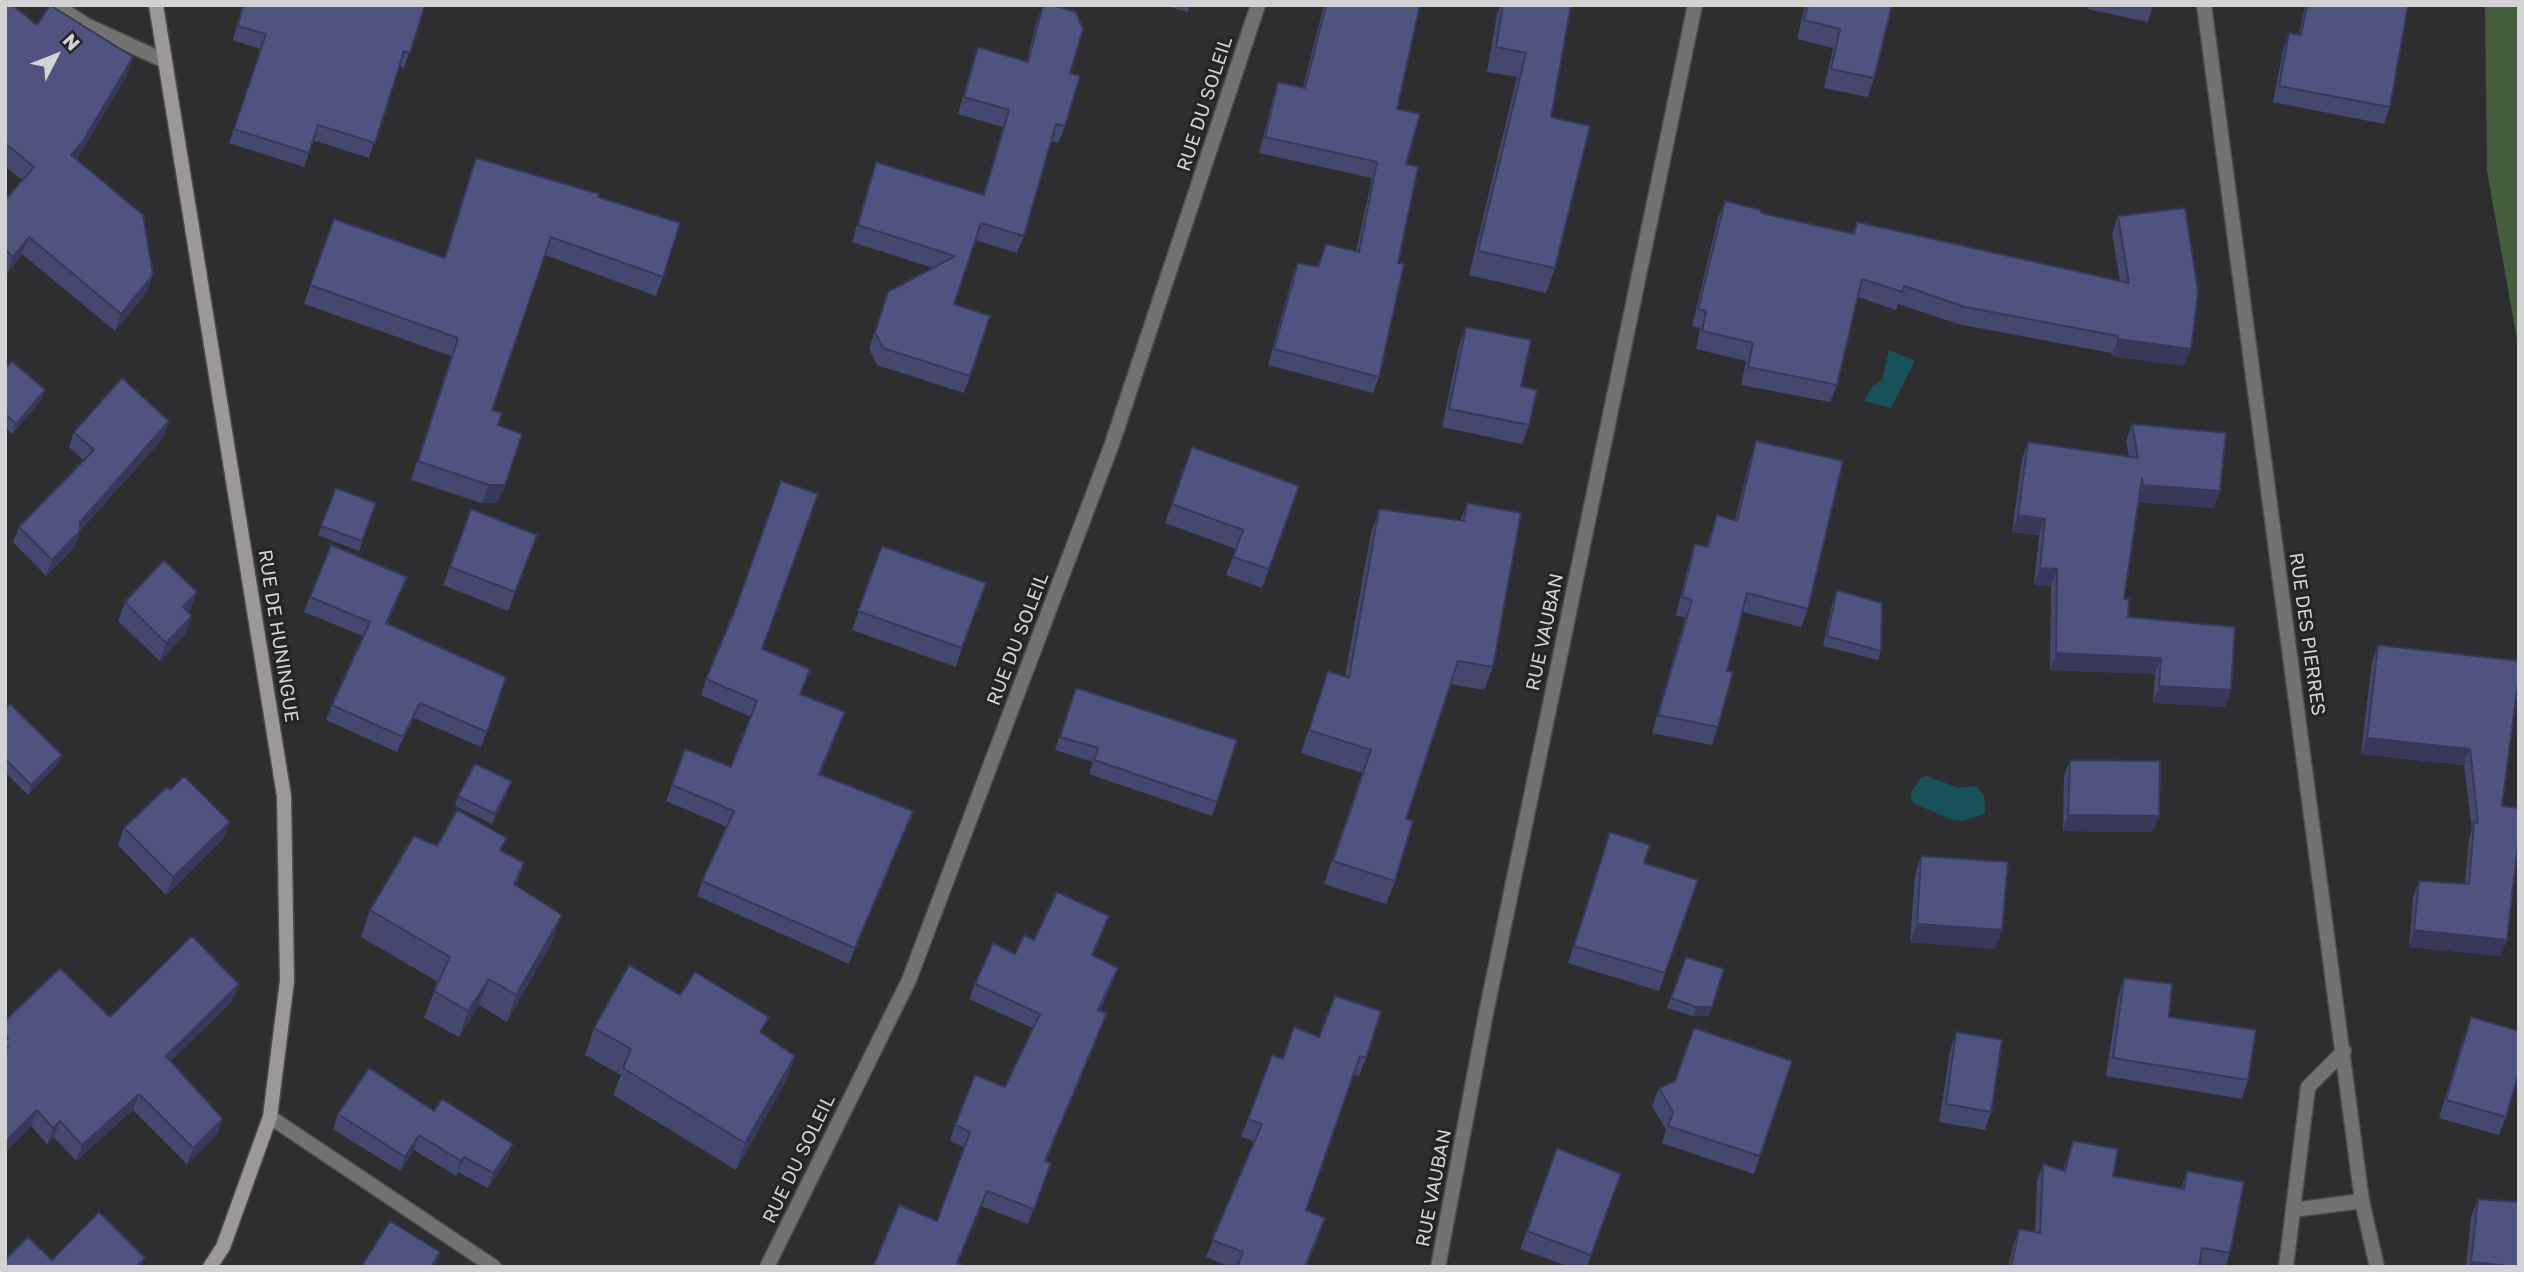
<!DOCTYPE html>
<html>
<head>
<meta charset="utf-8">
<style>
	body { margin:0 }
	#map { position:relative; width:2524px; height:1272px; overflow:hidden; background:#2e2e31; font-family:"Golos Text",sans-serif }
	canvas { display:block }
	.frame { position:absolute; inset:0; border:7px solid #d3d3d6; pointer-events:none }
	.north { position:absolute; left:21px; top:21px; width:70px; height:70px; -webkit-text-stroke:5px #242427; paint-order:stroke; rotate:48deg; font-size:19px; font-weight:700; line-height:28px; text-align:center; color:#d3d3d6 }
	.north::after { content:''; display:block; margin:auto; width:24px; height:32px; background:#d3d3d6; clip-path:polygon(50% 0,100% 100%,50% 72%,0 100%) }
</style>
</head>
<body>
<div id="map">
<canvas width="2524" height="1272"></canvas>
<div class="frame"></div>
<div class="north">N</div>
</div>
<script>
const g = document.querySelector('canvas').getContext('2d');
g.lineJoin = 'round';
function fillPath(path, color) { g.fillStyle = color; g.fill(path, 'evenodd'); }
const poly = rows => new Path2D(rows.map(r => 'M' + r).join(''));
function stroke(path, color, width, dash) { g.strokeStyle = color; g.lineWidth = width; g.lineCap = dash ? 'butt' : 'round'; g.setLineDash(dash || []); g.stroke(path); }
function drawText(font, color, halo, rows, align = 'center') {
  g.font = font + ' "Golos Text",sans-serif'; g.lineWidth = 6; g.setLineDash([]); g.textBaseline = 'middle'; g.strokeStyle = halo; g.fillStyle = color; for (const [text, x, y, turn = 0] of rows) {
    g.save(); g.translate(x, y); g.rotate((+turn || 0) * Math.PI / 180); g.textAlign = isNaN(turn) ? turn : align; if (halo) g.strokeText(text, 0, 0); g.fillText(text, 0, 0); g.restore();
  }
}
const green = poly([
	[2485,5,2519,5,2519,351,2487,171]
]);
const water = poly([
	[1889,350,1915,361,1891,408,1864,401,1872,387,1882,380],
	[1927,776,1958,788,1976,786,1984,795,1985,813,1963,821,1953,820,1915,804,1911,799,1912,791,1920,778]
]);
const minor = poly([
	[55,5,86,25,165,61],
	[2204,5,2362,1201,2377,1267],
	[2344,1051,2308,1087,2293,1210,2362,1201],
	[270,1117,494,1267],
	[767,1267,909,980,1112,444,1258,5],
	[1438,1267,1486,1013,1695,5],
	[2286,1267,2293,1210]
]);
const secondary = poly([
	[156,5,284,796,287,981,270,1117,223,1247,210,1267]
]);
const wall = poly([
	[5,5,37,25,127,75,77,159,147,292,115,331,22,254,7,274,5,273,5,200,22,180,5,166],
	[242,5,425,5,404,68,399,66,369,158,313,140,304,167,229,143,260,49,233,40],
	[1043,5,1070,73,1065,126,1058,143,1051,141,1024,236,1017,253,975,240,954,304,970,376,964,393,877,365,869,349,888,292,933,268,852,242,870,179,876,162,983,195,1003,127,958,114,972,64,978,47,1027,61,1037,20],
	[1163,5,1190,5,1188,12],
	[1324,5,1420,5,1397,109,1406,164,1398,263,1379,377,1373,393,1268,365,1292,278,1298,263,1317,267,1326,244,1356,252,1372,178,1259,153,1273,98,1278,82,1303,87],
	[1501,5,1571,5,1551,117,1555,268,1546,293,1469,275,1517,77,1487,72,1497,14],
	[1805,5,1892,5,1874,78,1868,97,1824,88,1833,48,1797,39],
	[2087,5,2153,5,2148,22,2087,9],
	[2305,5,2408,5,2390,107,2384,124,2273,102,2283,50,2289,33,2299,35],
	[476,158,598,197,663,277,656,296,545,255,492,410,498,425,498,503,482,503,411,480,451,356,304,304,334,219,444,258],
	[1725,201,1761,213,1852,234,1857,222,2120,281,2112,234,2118,216,2191,349,2184,366,2112,356,2111,353,1958,324,1898,304,1896,310,1858,297,1837,385,1830,402,1741,385,1746,361,1696,349,1700,328,1692,326,1718,218],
	[1466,327,1521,386,1529,425,1522,444,1442,427,1459,346],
	[5,369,42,399,12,434,5,427],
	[2132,424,2214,508,2138,502,2124,599,2128,617,2231,690,2225,707,2153,703,2155,674,2050,670,2051,586,2034,585,2039,535,2012,532,2022,459,2028,442,2129,457,2126,441],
	[74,432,164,437,80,531,75,547,46,576,13,542,19,527,83,460,69,447],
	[1756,441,1808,609,1801,627,1742,612,1727,671,1718,727,1712,745,1652,733,1685,618,1676,615,1689,562,1695,544,1706,547,1717,515,1735,520,1750,459],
	[1192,447,1299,486,1262,588,1226,575,1236,549,1165,523],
	[336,488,376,503,359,551,318,535],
	[1467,503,1493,667,1484,690,1450,684,1406,819,1395,881,1386,904,1324,884,1362,773,1301,753,1328,671,1345,676,1371,533,1379,509,1460,521],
	[471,509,537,535,508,611,443,585],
	[882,546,962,648,956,667,852,630],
	[407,577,387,624,506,677,481,747,414,718,397,752,326,720,332,705,363,636,304,612,310,597],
	[1837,590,1881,651,1878,660,1823,646,1833,600],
	[125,602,190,611,188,613,185,635,160,661,118,621],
	[2378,645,2519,661,2502,806,2501,956,2409,947,2413,897,2419,881,2465,884,2469,839,2472,830,2464,765,2361,754,2372,662],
	[762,649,801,694,839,728,820,775,913,811,849,964,697,896,702,881,727,827,666,801,685,749,731,767,751,717,701,695,706,679],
	[1076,688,1217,802,1212,816,1089,774,1093,762,1055,750],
	[5,709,58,764,28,795,5,772],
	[2070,760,2153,832,2063,831,2064,776],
	[170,790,230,822,223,839,166,895,118,845,124,828],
	[508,791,492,824,455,806,458,796],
	[1610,832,1644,863,1698,880,1659,991,1568,963],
	[437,846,502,851,516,885,552,942,507,1022,479,1005,459,1037,424,1018,438,982,361,937,370,910],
	[1921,856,1995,949,1910,942,1915,875],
	[1103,931,1093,955,1112,983,1100,1011,1107,1013,1046,1161,1051,1163,1028,1224,981,1206,873,1267,937,1221,965,1148,950,1140,955,1125,1005,1087,1033,1028,969,999,975,984,1034,940],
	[1686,957,1709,1016,1693,1016,1667,1008],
	[2124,978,2169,1017,2248,1080,2242,1099,2106,1076,2118,997],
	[680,995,763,1034,795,1056,785,1083,736,1170,613,1095,621,1075,585,1055,594,1028],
	[233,1000,171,1061,217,1135,187,1164,133,1110,76,1161,54,1137,47,1144,31,1126,5,1152,5,1021,110,1017],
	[2471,1017,2506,1117,2499,1135,2439,1118,2464,1036],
	[1294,1027,1366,1058,1359,1076,1353,1074,1306,1210,1319,1236,1306,1267,1230,1267,1206,1257,1254,1141,1241,1137,1254,1103,1283,1059],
	[1956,1032,1991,1112,1985,1130,1939,1122,1950,1051],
	[1659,1088,1760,1156,1754,1174,1662,1143,1666,1130,1652,1106],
	[434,1111,513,1144,507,1159,488,1188,458,1172,456,1176,414,1150,400,1171,333,1129,338,1114],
	[2073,1141,2113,1176,2181,1188,2187,1171,2230,1253,2225,1267,2206,1267,2199,1265,2199,1267,2008,1267,2013,1246,2019,1229,2035,1232,2037,1181,2043,1164,2063,1170],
	[1557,1148,1621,1174,1587,1267,1570,1267,1520,1249],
	[2478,1199,2519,1267,2466,1267,2471,1217]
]);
const shadedWall = poly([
	[133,57,127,75,77,159,71,155],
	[29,237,22,254,7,274,13,257],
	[153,275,147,292,115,331,121,314],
	[2118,339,2191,349,2184,366,2112,356],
	[45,390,42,399,12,434,16,424],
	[169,421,164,437,80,531,75,547,46,576,52,560,80,522],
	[489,485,505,485,498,503,482,503],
	[2143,485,2220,491,2214,508,2137,502],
	[2018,515,2045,519,2039,535,2012,532],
	[2040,568,2057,569,2051,586,2034,585],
	[407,577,401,592,381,638,386,623],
	[197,592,190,611,176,626,183,607],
	[192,616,185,635,160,661,166,643],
	[2056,653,2161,658,2155,674,2050,670],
	[2159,686,2231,690,2225,707,2153,703],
	[420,703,414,718,397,752,403,737],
	[845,712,839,728,813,790,819,774],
	[2367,738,2470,749,2464,765,2361,754],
	[62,755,58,764,28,795,31,785],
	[512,781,508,791,492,824,495,814],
	[913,811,907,826,849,964,855,948],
	[2068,815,2159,816,2153,832,2063,831],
	[230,822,223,839,166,895,173,877],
	[524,863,515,890,514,884],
	[562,915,552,942,507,1022,516,995],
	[1917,924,2002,930,1995,949,1910,942],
	[2414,930,2507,940,2501,956,2409,947],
	[1118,968,1112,983,1093,1025,1098,1010],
	[489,979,479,1005,459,1037,468,1011],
	[239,984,233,1000,160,1072,166,1056],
	[1696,1007,1712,1007,1709,1016,1693,1016],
	[1107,1013,1101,1029,1040,1176,1045,1161],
	[795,1056,785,1083,736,1170,745,1143],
	[139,1094,133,1110,76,1161,82,1145],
	[37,1110,31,1126,5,1152,5,1142],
	[223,1119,217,1135,187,1164,193,1148],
	[60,1121,54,1137,47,1144,53,1128],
	[419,1135,414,1150,400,1171,405,1157],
	[513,1144,507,1159,488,1188,493,1173],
	[464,1157,458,1172,456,1176,461,1161],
	[1325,1218,1306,1267,1305,1267],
	[440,1252,435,1267,431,1267],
	[145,1258,142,1267,136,1267],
	[2471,1262,2519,1267,2469,1267]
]);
const building = poly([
	[5,5,12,5,37,25,50,5,133,57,83,141,71,155,143,215,153,275,121,314,29,237,13,257,5,250,5,200,34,167,5,143,5,5],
	[243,5,425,5,410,53,404,51,375,143,318,125,309,153,234,129,266,34,238,26,243,5],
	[1043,5,1052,5,1076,12,1083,29,1070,73,1080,76,1065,126,1056,124,1024,236,981,223,954,304,990,316,970,376,883,348,875,332,888,292,955,256,858,225,876,162,984,195,1009,110,964,97,978,47,1028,62,1043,5],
	[1326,5,1420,5,1397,109,1420,114,1406,164,1418,167,1398,263,1404,264,1379,377,1274,349,1298,263,1318,267,1326,244,1359,252,1377,162,1265,137,1278,82,1305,88,1326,5],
	[1503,5,1571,5,1551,117,1590,126,1555,268,1478,251,1526,53,1496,47,1503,5],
	[1808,5,1892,5,1874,78,1831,69,1840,29,1804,20,1808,5],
	[2307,5,2408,5,2390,107,2279,86,2289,33,2301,35,2307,5],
	[476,158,599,194,598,197,680,223,663,277,551,237,492,410,502,413,498,425,522,434,505,485,489,485,418,461,458,338,310,285,334,219,445,258,476,158],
	[1725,201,1761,210,1761,213,1854,234,1857,222,2129,283,2118,216,2185,208,2198,291,2191,349,2118,339,2118,336,1965,307,1904,286,1903,292,1862,279,1837,385,1748,367,1753,343,1702,331,1706,311,1698,309,1725,201],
	[1466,327,1531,340,1521,386,1537,390,1529,425,1449,409,1466,327],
	[12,361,45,390,16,424,5,414,5,369,12,361],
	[122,378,169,421,80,522,80,531,52,560,19,527,94,450,74,432,122,378],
	[2132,424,2226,433,2220,491,2143,485,2142,478,2124,599,2129,599,2128,617,2235,627,2231,690,2159,686,2161,658,2056,653,2057,569,2040,568,2045,519,2018,515,2028,442,2138,458,2132,424],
	[1756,441,1843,461,1808,609,1747,593,1727,671,1733,672,1718,727,1658,715,1692,600,1682,597,1695,544,1708,547,1717,515,1737,521,1756,441],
	[1192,447,1299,486,1269,569,1233,557,1243,530,1172,504,1192,447],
	[781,481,818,494,762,649,810,669,800,694,845,712,819,774,913,811,855,948,702,881,734,811,672,785,685,749,731,767,757,701,706,679,735,610,781,481],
	[336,488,376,503,362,541,321,526,336,488],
	[1467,503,1521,513,1493,667,1458,661,1406,819,1413,821,1395,881,1333,861,1371,750,1309,730,1328,671,1349,678,1379,509,1464,521,1467,503],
	[471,509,537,535,515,592,450,567,471,509],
	[331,545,407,577,386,623,506,677,487,732,420,703,403,737,332,705,370,622,310,597,331,545],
	[882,546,986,583,962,648,858,611,882,546],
	[164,560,197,592,183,607,192,616,166,643,125,602,164,560],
	[1837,590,1882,603,1881,651,1827,636,1837,590],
	[2378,645,2519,661,2519,674,2502,806,2519,808,2519,834,2507,940,2414,930,2419,881,2469,884,2474,822,2478,823,2470,749,2367,738,2378,645],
	[1076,688,1237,740,1217,802,1094,760,1098,748,1060,737,1076,688],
	[10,704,62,755,31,785,5,759,5,709,10,704],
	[2070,760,2160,761,2159,816,2068,815,2070,760],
	[475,764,512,781,495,814,458,796,475,764],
	[184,776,230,822,173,877,124,828,167,787,170,790,184,776],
	[457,810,507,838,500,850,524,863,514,884,562,915,516,995,489,979,468,1011,434,991,450,957,370,910,414,836,437,846,457,810],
	[1610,832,1650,845,1644,863,1698,880,1665,973,1574,946,1610,832],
	[1921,856,2008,862,2002,930,1917,924,1921,856],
	[1057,892,1109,916,1092,955,1118,968,1098,1010,1107,1013,1045,1161,1051,1163,1034,1209,987,1191,957,1263,963,1265,963,1267,873,1267,899,1205,937,1221,970,1132,955,1125,975,1075,1005,1087,1040,1014,975,984,993,943,1015,954,1024,935,1034,940,1057,892],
	[192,936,239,984,166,1056,223,1119,193,1148,139,1094,82,1145,60,1121,53,1128,37,1110,5,1142,5,1050,8,1047,5,1045,5,1041,8,1038,5,1035,5,1021,60,968,110,1017,192,936],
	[1686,957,1724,969,1712,1007,1696,1007,1671,998,1686,957],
	[629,965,680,995,695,972,769,1017,760,1032,795,1056,745,1143,623,1068,631,1049,594,1028,629,965],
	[2124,978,2172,984,2169,1017,2256,1030,2248,1080,2113,1058,2124,978],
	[1335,996,1381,1011,1366,1058,1360,1056,1306,1210,1325,1218,1305,1267,1237,1267,1243,1252,1212,1240,1262,1124,1248,1119,1272,1055,1283,1059,1294,1027,1319,1037,1335,996],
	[2471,1017,2519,1031,2519,1072,2506,1117,2446,1100,2471,1017],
	[1694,1028,1792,1061,1760,1156,1668,1126,1673,1112,1659,1088,1675,1081,1694,1028],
	[1956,1032,2002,1040,1991,1112,1946,1104,1956,1032],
	[369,1068,434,1111,442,1099,513,1144,493,1173,464,1157,461,1161,419,1135,405,1157,338,1114,369,1068],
	[2073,1141,2118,1149,2113,1176,2184,1189,2187,1171,2244,1182,2230,1253,2202,1248,2199,1267,2011,1267,2019,1229,2040,1233,2043,1164,2065,1171,2073,1141],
	[1557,1148,1621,1174,1591,1255,1527,1231,1557,1148],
	[2478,1199,2519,1202,2519,1267,2471,1262,2478,1199],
	[99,1212,145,1258,136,1267,5,1267,5,1260,28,1237,52,1260,99,1212],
	[390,1221,440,1252,431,1267,361,1267,390,1221]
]);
const streetNames = [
	["RUE DU SOLEIL",1205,104,-72],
	["RUE VAUBAN",1545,632,-78],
	["RUE DES PIERRES",2307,634,82],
	["RUE DE HUNINGUE",278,636,81],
	["RUE DU SOLEIL",1018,639,-69],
	["RUE DU SOLEIL",799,1159,-64],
	["RUE VAUBAN",1434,1188,-79]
];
fillPath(green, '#445d3c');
fillPath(water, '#19515b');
stroke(minor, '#4c4c4f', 17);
stroke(secondary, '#4c4c4f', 17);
stroke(minor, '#747271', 14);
stroke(secondary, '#9b9897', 14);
fillPath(wall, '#45476e');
fillPath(shadedWall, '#38395a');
fillPath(building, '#505280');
stroke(building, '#38395a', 2);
drawText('19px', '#d3d3d6', '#242427', streetNames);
</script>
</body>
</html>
